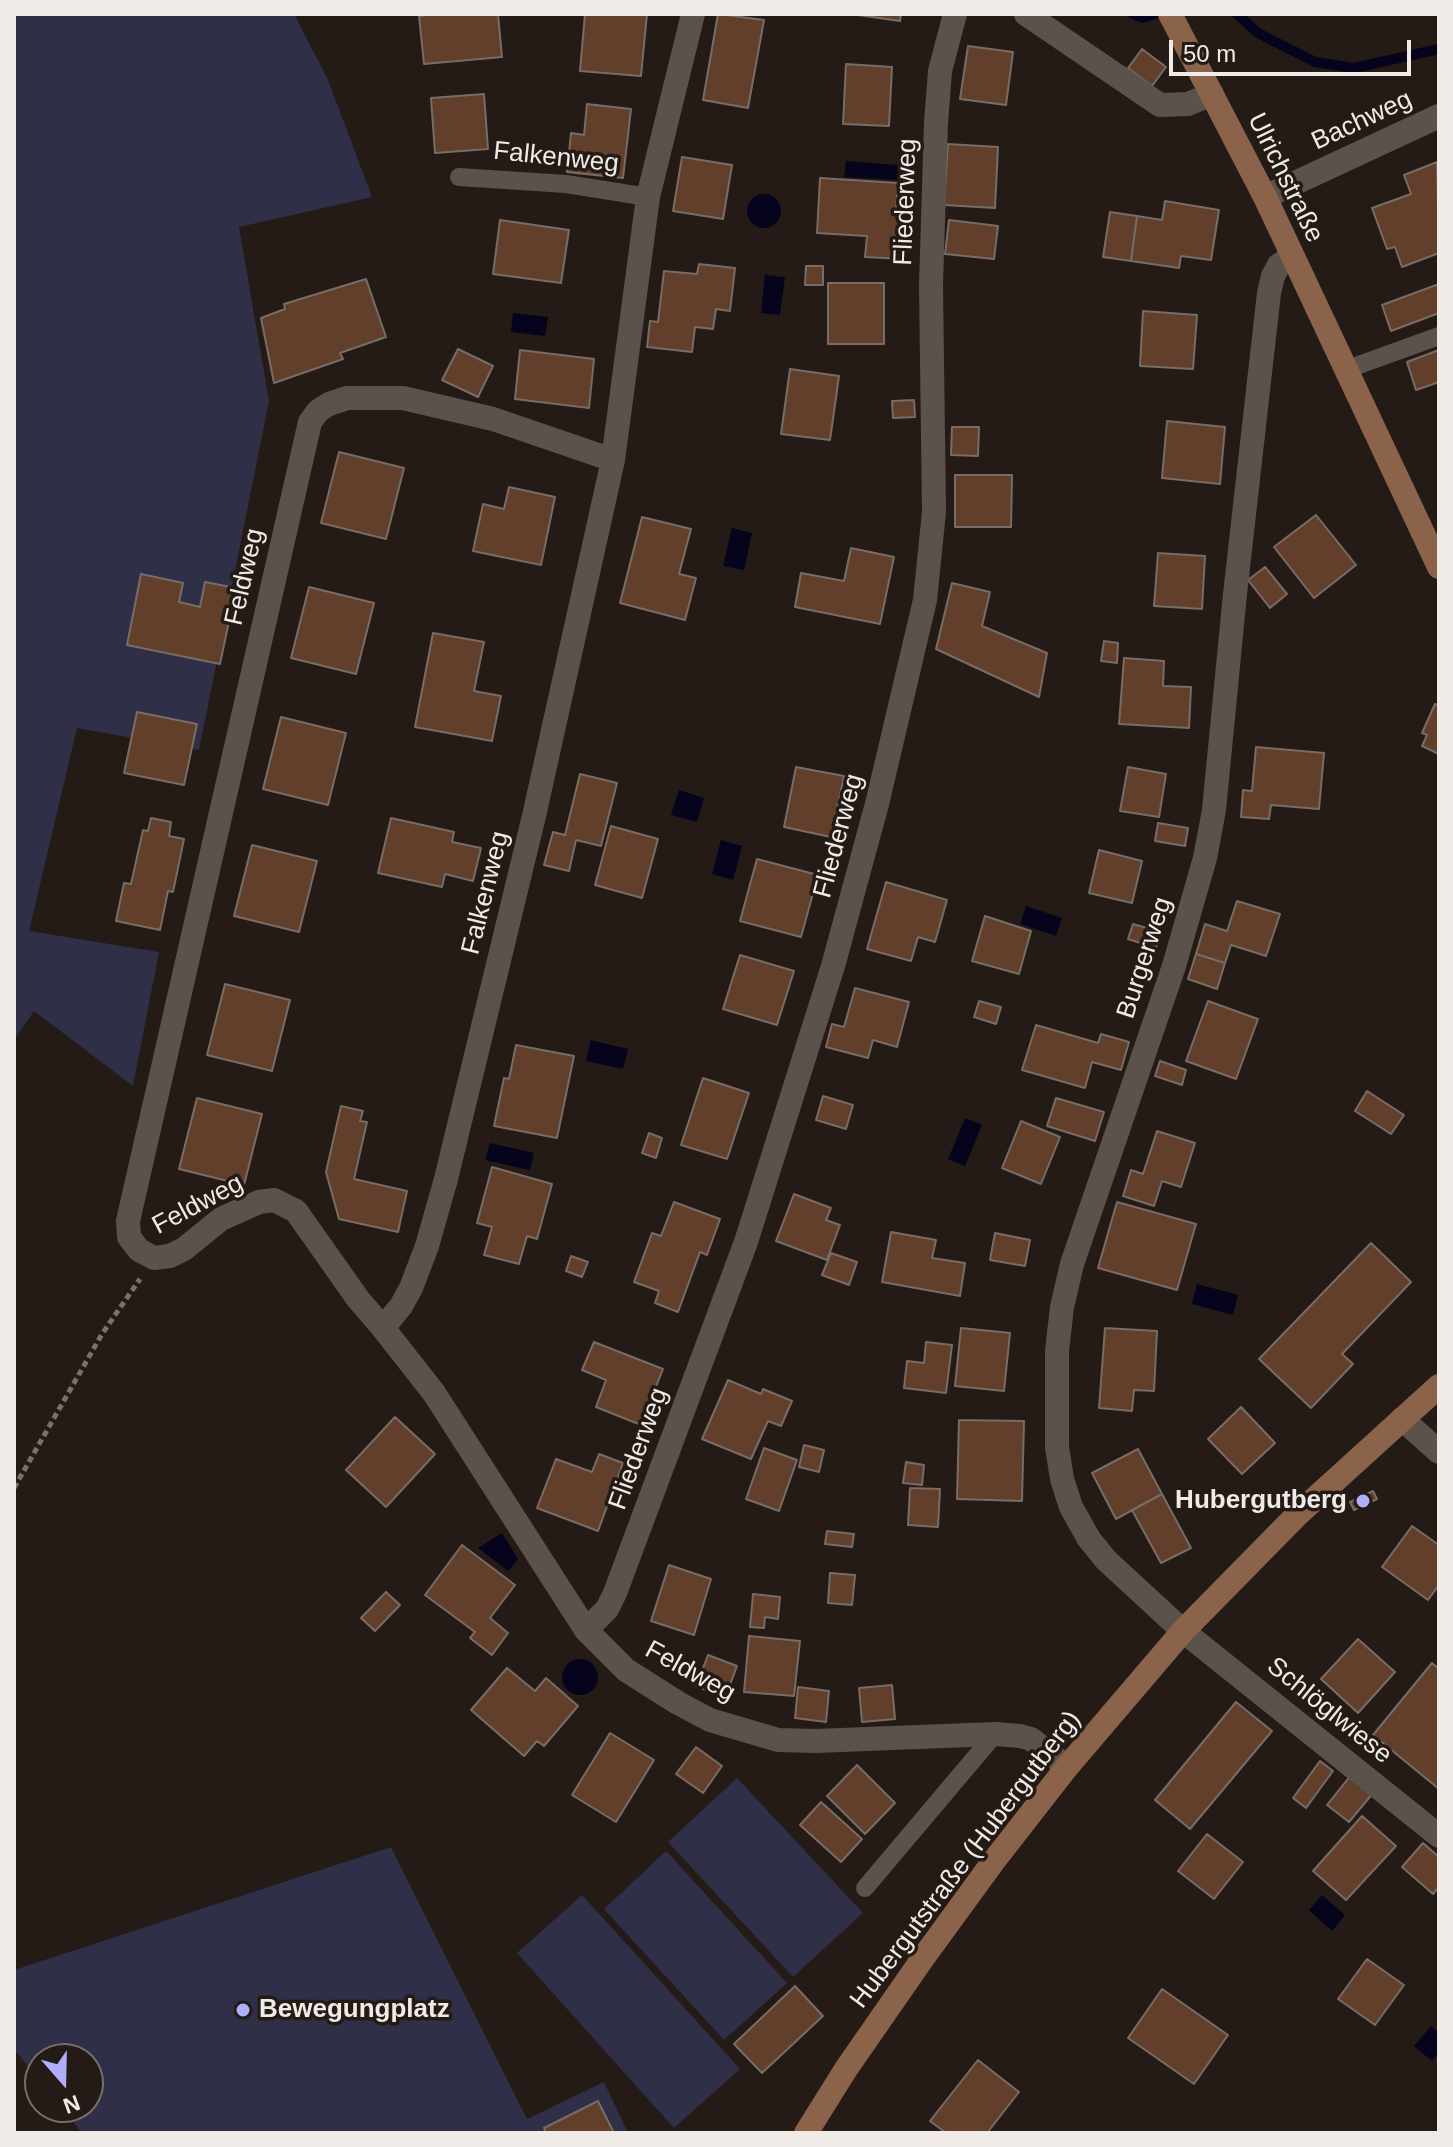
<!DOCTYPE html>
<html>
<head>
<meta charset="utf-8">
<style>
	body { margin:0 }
	#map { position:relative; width:1453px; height:2147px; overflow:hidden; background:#241b16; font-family:Arial,sans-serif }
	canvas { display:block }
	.frame { position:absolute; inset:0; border:16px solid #f1ebe7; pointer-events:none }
	.north { position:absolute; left:24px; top:2043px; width:80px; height:80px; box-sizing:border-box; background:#241b16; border:2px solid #766e6a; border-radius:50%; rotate:160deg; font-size:22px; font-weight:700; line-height:32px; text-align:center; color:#f1ebe7 }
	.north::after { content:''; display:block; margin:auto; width:28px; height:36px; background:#aeaefb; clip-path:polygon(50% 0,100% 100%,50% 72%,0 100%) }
	.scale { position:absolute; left:1169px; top:40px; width:242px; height:36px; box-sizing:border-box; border:4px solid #f1ebe7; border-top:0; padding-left:10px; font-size:24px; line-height:28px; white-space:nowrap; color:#f1ebe7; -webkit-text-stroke:6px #241b16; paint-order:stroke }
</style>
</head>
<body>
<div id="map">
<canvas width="1453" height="2147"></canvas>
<div class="frame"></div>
<div class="north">N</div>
<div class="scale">50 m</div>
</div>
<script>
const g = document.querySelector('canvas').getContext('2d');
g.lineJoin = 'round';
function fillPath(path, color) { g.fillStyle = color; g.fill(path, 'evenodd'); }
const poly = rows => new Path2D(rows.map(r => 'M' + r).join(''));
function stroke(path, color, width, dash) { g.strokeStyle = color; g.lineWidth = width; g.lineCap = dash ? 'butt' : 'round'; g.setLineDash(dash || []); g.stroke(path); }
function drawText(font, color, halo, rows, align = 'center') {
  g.font = font + ' Arial,sans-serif'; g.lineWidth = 7; g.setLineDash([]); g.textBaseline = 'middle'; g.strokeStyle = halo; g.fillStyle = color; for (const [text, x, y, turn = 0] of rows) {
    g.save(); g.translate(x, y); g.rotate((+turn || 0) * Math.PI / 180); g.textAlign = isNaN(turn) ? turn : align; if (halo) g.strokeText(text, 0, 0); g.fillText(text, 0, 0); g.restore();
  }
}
const green = poly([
	[14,14,294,14,328,80,372,197,239,227,269,401,199,750,77,728,29,931,159,952,133,1086,34,1011,14,1040],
	[737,1778,863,1913,793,1977,668,1842],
	[391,1847,527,2119,604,2082,628,2133,82,2133,61,2107,88,2107,88,2059,40,2059,40,2081,14,2049,14,1970],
	[666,1851,787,1983,724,2040,604,1909],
	[582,1895,740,2069,674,2128,517,1953]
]);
const water = poly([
	[846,161,899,165,898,180,844,177],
	'747 211a17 17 0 1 1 34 0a17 17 0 1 1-34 0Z',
	[765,275,785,277,780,315,761,313],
	[513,313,548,317,545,336,511,332],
	[732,528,752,533,744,570,723,566],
	[679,790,704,798,697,822,671,815],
	[721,840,742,846,733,880,712,874],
	[1026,906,1062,918,1056,936,1020,924],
	[591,1040,628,1049,623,1069,586,1061],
	[965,1118,982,1125,965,1166,948,1159],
	[490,1143,534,1153,530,1170,485,1160],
	[1197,1284,1238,1295,1233,1315,1192,1304],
	[502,1533,518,1559,508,1571,478,1548],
	'562 1677a18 18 0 1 1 36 0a18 18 0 1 1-36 0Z',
	[1322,1895,1345,1915,1332,1931,1309,1910],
	[1431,2026,1439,2033,1439,2053,1432,2061,1414,2046]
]);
const stream = poly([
	[1133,14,1142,18,1155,14],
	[1237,14,1258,33,1315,62,1354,68,1439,49]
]);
const building = poly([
	[436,14,498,14,502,57,424,64,419,16,436,14],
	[585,14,647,14,641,76,580,71,585,14],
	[718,14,764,20,748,108,703,100,718,14],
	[851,14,901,14,900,21,851,14],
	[968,46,1013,52,1006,105,960,99,968,46],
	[1142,49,1166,67,1152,86,1128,68,1142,49],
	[846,64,892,67,889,126,843,124,846,64],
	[484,94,488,149,435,153,431,98,484,94],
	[587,104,631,109,623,178,567,172,571,133,584,135,587,104],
	[948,144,998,147,995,208,944,205,948,144],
	[682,157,732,165,723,219,673,211,682,157],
	[1437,162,1439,253,1402,267,1395,247,1387,249,1372,208,1411,194,1404,175,1437,162],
	[820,178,898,183,896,210,906,211,902,259,865,257,867,236,817,233,820,178],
	[1165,201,1219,210,1211,260,1181,256,1179,268,1131,261,1137,216,1162,220,1165,201],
	[1110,212,1137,216,1131,261,1103,257,1110,212],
	[500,220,569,230,561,283,493,274,500,220],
	[949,220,998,226,994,259,945,254,949,220],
	[699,264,735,268,730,311,716,309,713,329,695,327,692,352,647,347,650,321,658,322,664,271,697,274,699,264],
	[806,266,823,266,823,285,805,285,806,266],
	[366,279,386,337,340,353,343,359,274,383,261,318,285,309,284,304,366,279],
	[828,283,884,283,884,344,828,344,828,283],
	[1439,284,1439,313,1391,331,1382,305,1439,284],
	[1143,311,1197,315,1193,369,1140,366,1143,311],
	[458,349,493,366,478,397,442,380,458,349],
	[520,350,594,359,589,408,515,399,520,350],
	[1439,350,1439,382,1416,390,1407,362,1439,350],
	[790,369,839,376,830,440,781,434,790,369],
	[914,400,915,417,893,418,892,401,914,400],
	[1167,421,1225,427,1220,484,1162,478,1167,421],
	[952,427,979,427,978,456,951,455,952,427],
	[339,452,404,468,386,539,321,523,339,452],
	[955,475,1012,475,1011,527,955,527,955,475],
	[509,487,555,497,541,565,473,551,483,504,504,509,509,487],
	[1316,515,1356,565,1314,598,1274,547,1316,515],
	[642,517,691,529,679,574,696,578,685,620,620,603,642,517],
	[851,548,894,557,880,624,795,607,801,573,844,581,851,548],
	[1158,553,1205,556,1202,609,1154,606,1158,553],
	[1265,567,1287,594,1270,608,1248,580,1265,567],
	[141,574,183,583,179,602,200,607,205,582,236,588,220,664,127,645,141,574],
	[952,583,990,592,982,626,1047,653,1039,697,936,649,952,583],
	[309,587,374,603,356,674,291,658,309,587],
	[433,633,484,642,474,691,501,696,492,741,415,727,433,633],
	[1104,641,1118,643,1117,663,1101,661,1104,641],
	[1124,658,1164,661,1163,686,1191,687,1189,728,1119,724,1124,658],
	[1435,704,1439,706,1439,754,1422,746,1427,735,1422,733,1435,704],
	[137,712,197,724,184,785,124,773,137,712],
	[281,717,346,733,328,805,263,789,281,717],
	[1256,747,1324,753,1319,809,1271,805,1269,819,1241,817,1243,790,1252,791,1256,747],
	[796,767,844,776,831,837,784,827,796,767],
	[1128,767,1166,774,1159,817,1120,811,1128,767],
	[580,774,617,783,601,846,576,840,569,871,544,865,553,832,565,835,580,774],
	[151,818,171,822,169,836,184,839,173,892,168,891,160,930,116,921,124,883,131,884,143,830,148,831,151,818],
	[391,818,454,832,452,842,481,848,473,881,445,874,442,887,378,873,391,818],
	[1158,823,1188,828,1185,846,1155,841,1158,823],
	[611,826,658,839,642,898,595,885,611,826],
	[252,845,317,861,299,932,234,916,252,845],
	[1099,850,1142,861,1132,903,1089,893,1099,850],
	[757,859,818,875,801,937,740,921,757,859],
	[886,882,947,900,935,942,918,937,911,961,867,949,886,882],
	[1237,901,1280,914,1266,956,1231,945,1225,963,1196,954,1205,924,1227,931,1237,901],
	[985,916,1031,931,1019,974,972,961,985,916],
	[1133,924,1161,932,1156,948,1128,939,1133,924],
	[1196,954,1225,963,1217,989,1188,979,1196,954],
	[740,955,794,971,777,1025,723,1009,740,955],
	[225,984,290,1000,272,1071,207,1055,225,984],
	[855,988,909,1002,897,1047,873,1040,868,1058,826,1047,832,1024,844,1027,855,988],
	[979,1001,1001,1007,996,1024,974,1017,979,1001],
	[1208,1001,1258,1019,1236,1079,1186,1061,1208,1001],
	[1036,1025,1098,1043,1101,1034,1129,1042,1121,1070,1092,1062,1085,1088,1022,1070,1036,1025],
	[516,1045,574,1056,557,1138,494,1126,504,1078,509,1079,516,1045],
	[1160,1061,1186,1070,1182,1085,1155,1076,1160,1061],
	[703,1078,749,1093,727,1159,681,1145,703,1078],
	[1367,1091,1404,1115,1391,1134,1355,1111,1367,1091],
	[823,1096,853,1105,846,1129,816,1120,823,1096],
	[197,1098,262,1114,244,1185,179,1169,197,1098],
	[1056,1098,1104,1112,1095,1141,1047,1126,1056,1098],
	[341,1106,363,1111,360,1121,367,1122,354,1179,407,1191,398,1232,339,1219,326,1172,341,1106],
	[1021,1121,1060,1137,1041,1184,1002,1168,1021,1121],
	[1157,1131,1195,1143,1181,1187,1162,1181,1154,1206,1123,1196,1131,1170,1143,1174,1157,1131],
	[649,1133,662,1138,656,1158,642,1153,649,1133],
	[492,1167,552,1184,537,1239,527,1236,519,1264,484,1255,492,1227,477,1223,492,1167],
	[794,1194,831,1208,826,1220,840,1225,827,1260,776,1241,794,1194],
	[674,1202,720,1219,707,1255,700,1252,678,1312,655,1303,659,1291,634,1282,652,1233,661,1236,674,1202],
	[1117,1202,1196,1224,1177,1290,1098,1268,1117,1202],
	[891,1232,936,1240,932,1258,965,1263,960,1296,882,1282,891,1232],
	[995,1233,1030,1240,1025,1266,990,1260,995,1233],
	[1371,1243,1411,1282,1342,1354,1353,1364,1311,1408,1259,1359,1371,1243],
	[831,1253,857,1262,849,1285,822,1275,831,1253],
	[571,1256,588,1262,582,1277,566,1271,571,1256],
	[961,1328,1010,1333,1004,1391,955,1386,961,1328],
	[1105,1328,1157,1331,1154,1391,1134,1390,1132,1411,1099,1408,1105,1328],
	[594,1342,663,1369,641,1425,596,1407,606,1380,582,1370,594,1342],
	[926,1342,952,1345,946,1393,904,1388,907,1361,924,1363,926,1342],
	[728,1380,761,1394,763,1389,792,1401,781,1426,768,1421,751,1459,702,1439,728,1380],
	[1241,1407,1275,1443,1242,1474,1208,1439,1241,1407],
	[395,1417,435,1454,386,1507,346,1470,395,1417],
	[959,1420,1024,1421,1022,1501,957,1499,959,1420],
	[804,1445,824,1450,819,1472,799,1467,804,1445],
	[764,1448,797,1460,779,1511,746,1499,764,1448],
	[1138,1449,1162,1494,1116,1519,1092,1473,1138,1449],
	[599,1454,623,1463,598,1531,537,1508,556,1459,592,1472,599,1454],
	[906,1462,924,1465,922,1485,903,1483,906,1462],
	[910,1488,940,1489,938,1527,908,1525,910,1488],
	[1373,1491,1377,1499,1354,1510,1350,1502,1373,1491],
	[1162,1494,1191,1548,1161,1563,1132,1510,1162,1494],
	[1412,1526,1439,1545,1439,1585,1428,1600,1382,1567,1412,1526],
	[827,1531,854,1534,852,1547,825,1544,827,1531],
	[462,1545,515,1585,490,1618,508,1633,492,1655,470,1638,475,1632,425,1595,462,1545],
	[669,1565,711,1579,694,1635,651,1621,669,1565],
	[830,1573,855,1575,852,1605,828,1603,830,1573],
	[386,1592,400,1605,375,1631,361,1618,386,1592],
	[753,1594,780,1597,778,1619,765,1617,764,1628,750,1627,753,1594],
	[749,1636,800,1641,794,1696,744,1692,749,1636],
	[1358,1639,1395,1672,1358,1713,1321,1679,1358,1639],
	[708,1655,737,1666,725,1698,696,1686,708,1655],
	[1432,1663,1439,1669,1439,1789,1373,1735,1432,1663],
	[507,1668,535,1691,546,1678,578,1706,544,1746,537,1741,524,1756,471,1710,507,1668],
	[892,1685,895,1719,862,1722,859,1688,892,1685],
	[798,1687,829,1691,826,1722,795,1718,798,1687],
	[1236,1702,1272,1731,1190,1829,1155,1800,1236,1702],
	[610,1733,654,1760,616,1822,572,1795,610,1733],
	[696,1747,722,1766,703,1793,676,1774,696,1747],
	[1320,1761,1333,1771,1306,1808,1293,1798,1320,1761],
	[857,1765,895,1803,865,1834,827,1796,857,1765],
	[1351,1775,1373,1793,1349,1822,1327,1805,1351,1775],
	[821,1802,862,1839,841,1862,800,1825,821,1802],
	[1362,1816,1396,1846,1346,1900,1313,1871,1362,1816],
	[1207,1834,1243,1862,1214,1899,1178,1871,1207,1834],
	[1423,1843,1439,1857,1439,1887,1433,1894,1402,1867,1423,1843],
	[1367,1959,1404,1985,1375,2025,1338,1999,1367,1959],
	[795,1986,823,2016,762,2073,734,2044,795,1986],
	[1162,1989,1228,2035,1194,2084,1128,2038,1162,1989],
	[978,2060,1019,2092,987,2133,946,2133,930,2121,978,2060],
	[598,2101,614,2133,546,2133,544,2128,598,2101]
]);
const path = poly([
	[14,1488,102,1334,140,1279]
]);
const lane = poly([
	[459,177,566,184,648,197],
	[1345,370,1439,336],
	[865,1888,995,1734]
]);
const street = poly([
	[1026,14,1160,105,1188,104,1212,94],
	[1265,197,1439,116],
	[1293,257,1279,265,1273,276,1269,293,1235,594,1214,810,1205,858,1174,966,1072,1264,1062,1307,1057,1351,1057,1447,1062,1479,1071,1507,1089,1539,1106,1560,1183,1631,1439,1836],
	[613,460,493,419,403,398,347,398,329,404,318,411,310,422,128,1221,129,1237,139,1250,154,1258,170,1256,184,1249,221,1219,259,1202,274,1200,296,1211,358,1299,383,1328,434,1393,586,1630,626,1670,678,1703,710,1720,778,1740,816,1741,995,1734,1020,1736,1031,1739,1067,1767],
	[383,1328,401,1306,411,1288,427,1246,446,1179,534,816,613,460,648,197,693,14],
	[1402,1419,1439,1452],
	[586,1630,607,1609,615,1593,746,1242,833,966,877,804,925,600,934,512,931,285,936,123,940,71,955,14]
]);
const secondary = poly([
	[1170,14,1265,197,1439,567],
	[806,2133,846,2069,923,1958,993,1862,1067,1767,1183,1631,1298,1514,1439,1386]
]);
const markers = [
	[1363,1501,8,"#aeaefb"],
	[243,2010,8,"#aeaefb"]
];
const streetNames = [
	["Bachweg",1362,121,-25],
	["Falkenweg",556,158,6],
	["Ulrichstraße",1285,178,64],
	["Fliederweg",906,202,-88],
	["Feldweg",245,577,-77],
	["Fliederweg",839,836,-75],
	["Falkenweg",486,893,-76],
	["Burgerweg",1145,958,-72],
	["Feldweg",198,1205,-28],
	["Fliederweg",639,1449,-70],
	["Feldweg",690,1672,29],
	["Schlöglwiese",1329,1711,39],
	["Hubergutstraße (Hubergutberg)",966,1860,-53]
];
const poiNames = [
	["Hubergutberg",1347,1501],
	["Bewegungplatz",259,2010,"left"]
];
fillPath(green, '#2f2f48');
fillPath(water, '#06031d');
stroke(stream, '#06031d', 10);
fillPath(building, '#613f2a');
stroke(building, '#776c66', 2);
stroke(path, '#79716d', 5, [6, 4]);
stroke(lane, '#5c524c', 18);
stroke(street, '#5c524c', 24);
stroke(secondary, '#8a634a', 24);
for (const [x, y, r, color] of markers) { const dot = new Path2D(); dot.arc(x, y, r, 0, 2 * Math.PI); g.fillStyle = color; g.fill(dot); stroke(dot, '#241b16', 3); }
drawText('26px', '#f1ebe7', '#241b16', streetNames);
drawText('bold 26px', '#f1ebe7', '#241b16', poiNames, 'right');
</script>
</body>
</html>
